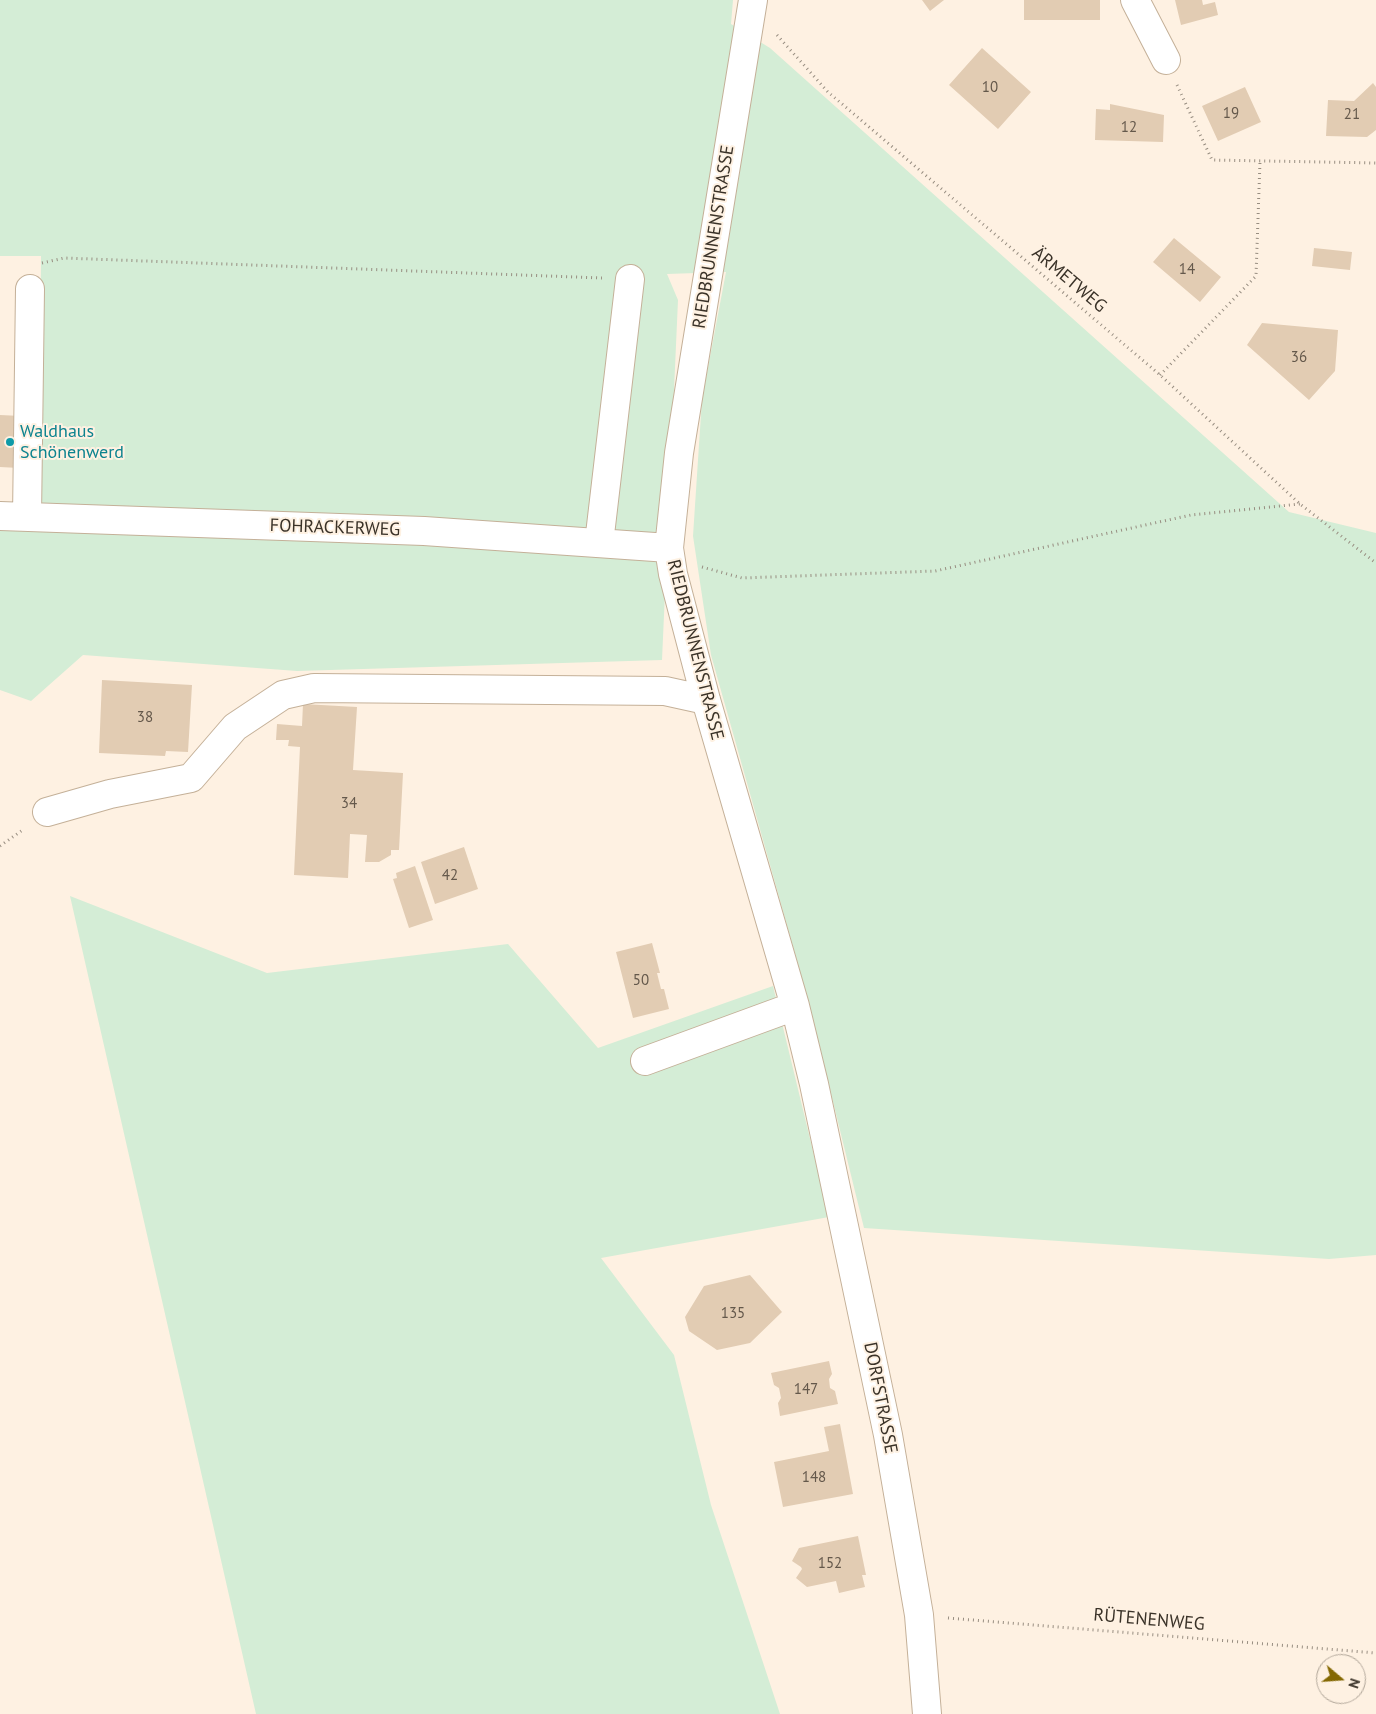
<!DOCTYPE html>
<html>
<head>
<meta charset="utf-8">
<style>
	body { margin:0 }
	#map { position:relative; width:1376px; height:1714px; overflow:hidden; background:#fef1e2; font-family:"PT Sans",sans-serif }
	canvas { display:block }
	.north { position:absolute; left:1316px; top:1654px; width:50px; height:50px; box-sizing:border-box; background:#fef1e2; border:1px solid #b0a598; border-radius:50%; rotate:108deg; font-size:14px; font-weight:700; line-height:20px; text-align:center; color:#3a3228 }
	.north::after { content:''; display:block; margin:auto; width:18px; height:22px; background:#846802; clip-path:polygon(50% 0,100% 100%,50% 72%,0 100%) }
</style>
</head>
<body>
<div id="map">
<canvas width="1376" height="1714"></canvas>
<div class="north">N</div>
</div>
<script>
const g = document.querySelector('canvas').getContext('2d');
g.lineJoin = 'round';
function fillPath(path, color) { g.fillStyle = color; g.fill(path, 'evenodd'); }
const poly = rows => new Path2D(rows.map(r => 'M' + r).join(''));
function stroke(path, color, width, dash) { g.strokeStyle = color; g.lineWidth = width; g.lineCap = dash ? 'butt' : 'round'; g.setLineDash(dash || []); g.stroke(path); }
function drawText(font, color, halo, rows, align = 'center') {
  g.font = font + ' "PT Sans",sans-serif'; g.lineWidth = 4; g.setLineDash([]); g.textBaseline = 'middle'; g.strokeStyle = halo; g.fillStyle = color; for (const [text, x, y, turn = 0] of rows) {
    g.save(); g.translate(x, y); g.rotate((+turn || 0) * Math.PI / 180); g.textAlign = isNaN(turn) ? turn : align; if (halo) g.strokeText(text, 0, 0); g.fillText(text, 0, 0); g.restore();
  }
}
const green = poly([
	[0,0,733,0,731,24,770,48,1289,512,1376,533,1376,1255,1329,1259,864,1228,808,1000,711,655,693,536,702,399,726,272,667,274,678,300,662,660,297,671,83,655,31,701,0,690,0,521,39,503,41,256,0,256],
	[70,896,267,973,508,944,598,1048,773,986,829,1217,601,1258,674,1355,711,1505,780,1714,256,1714]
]);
const building = poly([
	[922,0,944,0,930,11],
	[1024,0,1100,0,1100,20,1024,20],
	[1175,0,1202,0,1203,5,1215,2,1218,15,1181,25],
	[982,48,1031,92,998,129,949,85],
	[1373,83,1376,87,1376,130,1367,137,1326,136,1328,100,1354,101],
	[1245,87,1261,122,1218,141,1202,106],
	[1110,104,1164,115,1163,142,1095,140,1096,109,1110,110],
	[1174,238,1221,277,1200,302,1153,262],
	[1314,248,1352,252,1350,270,1312,266],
	[1262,323,1338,330,1335,371,1309,400,1247,345],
	[0,415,21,416,19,468,0,467],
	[102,680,192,685,188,752,166,751,165,756,99,753],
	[303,704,357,707,353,770,403,773,399,850,391,850,391,855,379,862,365,862,367,835,350,834,348,878,294,875,300,747,288,746,289,740,276,740,277,724,302,726],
	[464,847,478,889,435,904,421,862],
	[415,866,433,920,409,928,393,879,397,878,396,873],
	[652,943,660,973,657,973,661,989,664,989,669,1009,633,1018,616,952],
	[750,1275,782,1312,750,1343,717,1350,689,1331,685,1317,704,1286],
	[829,1361,832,1374,829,1379,830,1388,835,1391,838,1404,780,1416,778,1403,781,1398,779,1388,774,1385,771,1373],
	[840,1424,853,1494,783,1507,774,1462,829,1451,824,1427],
	[858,1536,866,1575,862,1575,865,1587,839,1593,836,1581,807,1587,796,1578,802,1569,801,1567,792,1561,799,1548]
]);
const path = poly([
	[777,35,828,92,1160,375,1300,504,1376,563],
	[1177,85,1212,160,1376,163],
	[42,263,64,258,602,278],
	[1160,375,1256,276,1260,161],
	[702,567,742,578,935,571,1191,515,1300,504],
	[0,846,24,829],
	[948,1618,1376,1653]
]);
const minor = poly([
	[753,0,679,453,669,548,673,574,706,700,795,1006,814,1084,888,1435,919,1615,927,1714],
	[1135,0,1166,60],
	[0,516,424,531,669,548],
	[27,517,30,289],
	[599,543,630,279],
	[47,812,110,794,191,778,235,727,283,695,314,688,665,691,706,700],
	[645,1061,795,1006]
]);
const markers = [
	[10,442,5,"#0f9aa8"]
];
const numberNames = [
	["10",990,88],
	["19",1231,114],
	["21",1352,115],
	["12",1129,128],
	["14",1187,270],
	["36",1299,358],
	["38",145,718],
	["34",349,804],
	["42",450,876],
	["50",641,981],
	["135",733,1314],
	["147",806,1390],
	["148",814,1478],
	["152",830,1564]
];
const streetNames = [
	["RIEDBRUNNENSTRASSE",714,237,-81],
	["ÄRMETWEG",1069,280,40],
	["FOHRACKERWEG",335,528,2],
	["RIEDBRUNNENSTRASSE",695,650,76],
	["DORFSTRASSE",880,1398,79],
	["RÜTENENWEG",1149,1620,5]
];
const cultureNames = [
	["Waldhaus",20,432],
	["Schönenwerd",20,453]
];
fillPath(green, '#d4edd6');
fillPath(building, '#e2ccb3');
stroke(minor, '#c4b098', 30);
stroke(path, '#978d80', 3, [1, 4]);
stroke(minor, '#fff', 28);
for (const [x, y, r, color] of markers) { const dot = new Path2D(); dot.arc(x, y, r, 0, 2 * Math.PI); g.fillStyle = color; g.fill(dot); stroke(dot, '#fef1e2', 2); }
drawText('15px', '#64584b', null, numberNames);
drawText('18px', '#3a3228', '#fef1e2', streetNames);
drawText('18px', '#0d838f', '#fef1e2', cultureNames, 'left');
</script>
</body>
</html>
